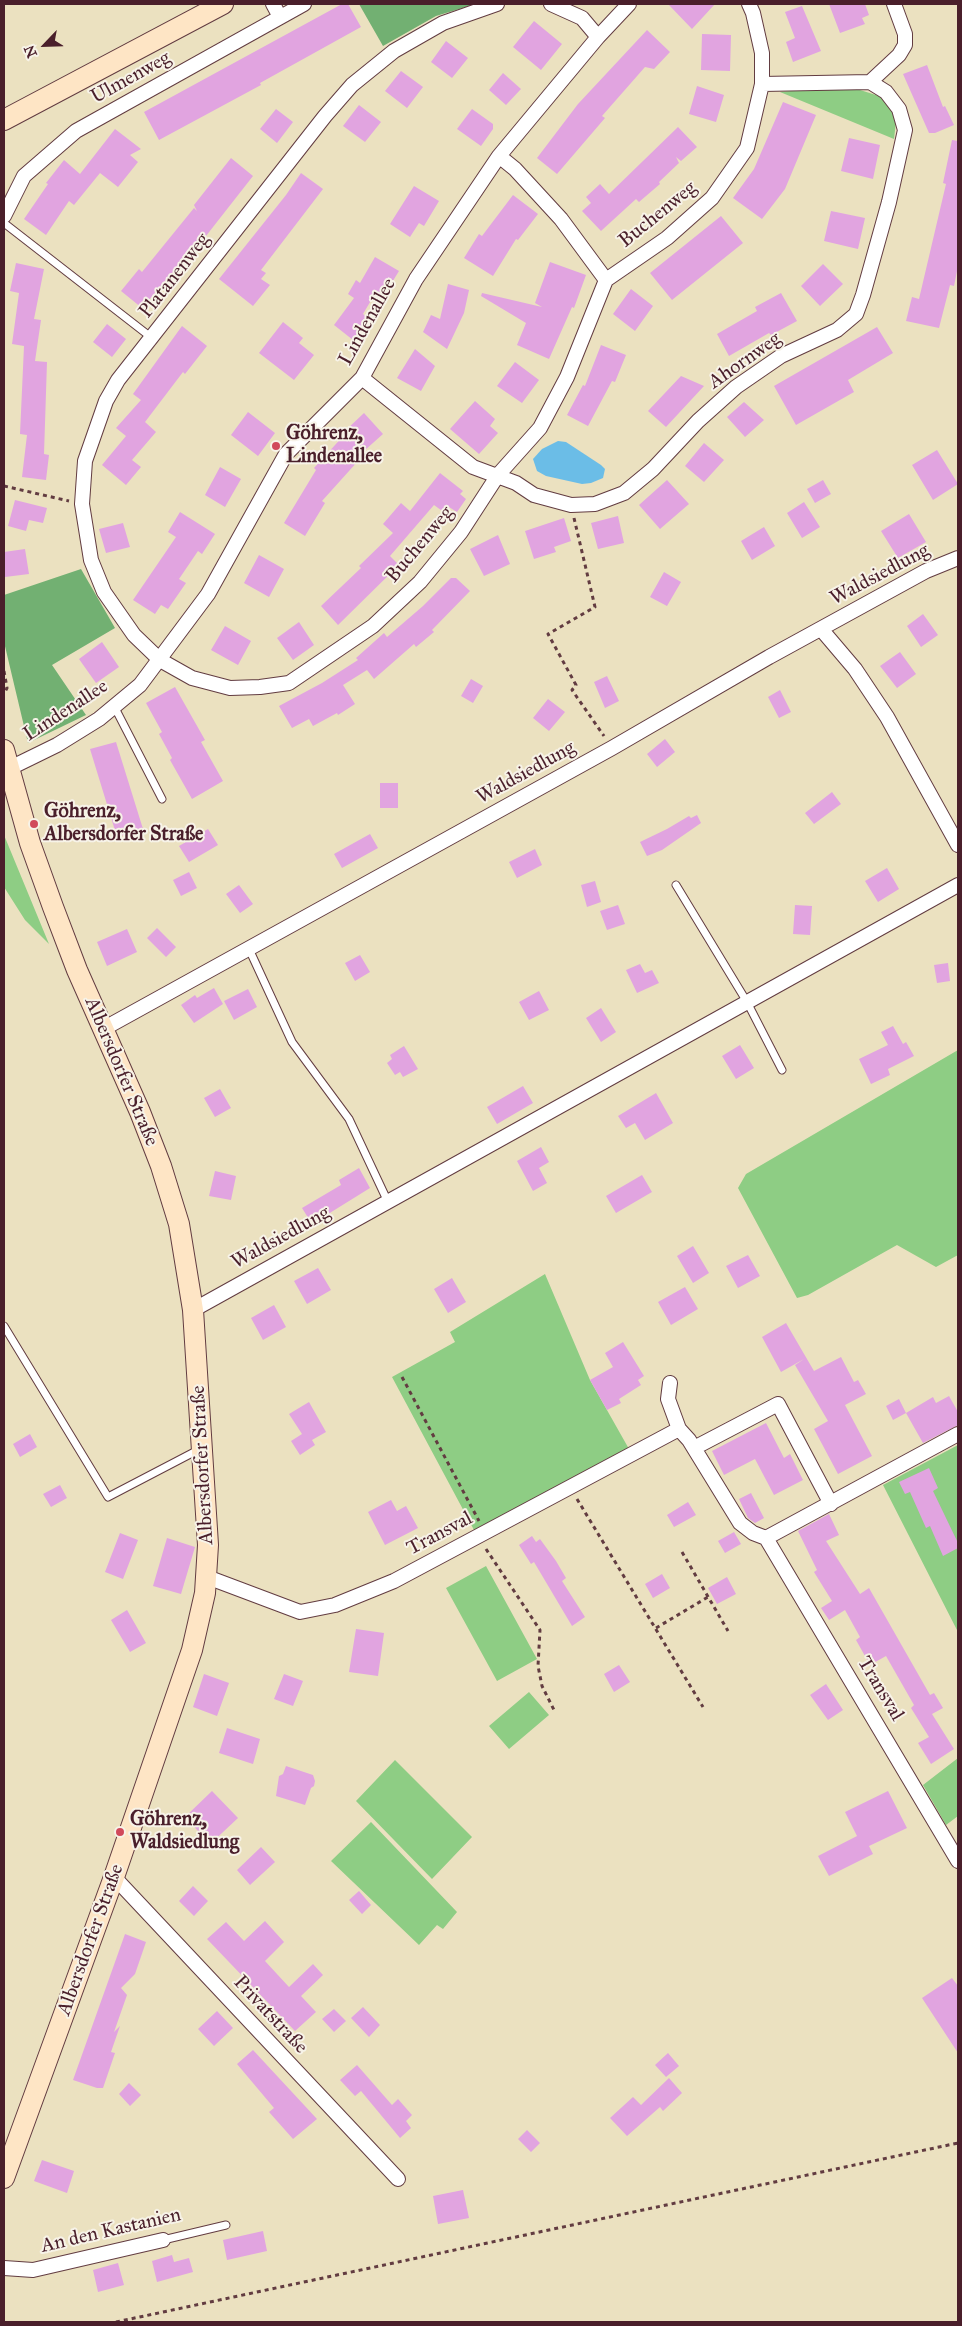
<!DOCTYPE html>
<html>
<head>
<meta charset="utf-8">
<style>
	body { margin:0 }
	#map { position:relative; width:962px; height:2326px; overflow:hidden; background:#ebe1c0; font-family:"IM FELL Great Primer",serif }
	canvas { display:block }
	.frame { position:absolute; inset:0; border:5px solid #4a1f2b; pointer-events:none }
	.north { position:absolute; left:20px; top:20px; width:50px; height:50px; -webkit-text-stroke:4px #f7f3e8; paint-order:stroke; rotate:246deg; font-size:14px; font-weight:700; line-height:20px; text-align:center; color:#4a1f2b }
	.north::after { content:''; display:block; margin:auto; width:18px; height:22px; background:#4a1f2b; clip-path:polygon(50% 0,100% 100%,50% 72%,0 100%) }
</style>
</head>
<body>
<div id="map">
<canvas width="962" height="2326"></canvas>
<div class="frame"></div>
<div class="north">N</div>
</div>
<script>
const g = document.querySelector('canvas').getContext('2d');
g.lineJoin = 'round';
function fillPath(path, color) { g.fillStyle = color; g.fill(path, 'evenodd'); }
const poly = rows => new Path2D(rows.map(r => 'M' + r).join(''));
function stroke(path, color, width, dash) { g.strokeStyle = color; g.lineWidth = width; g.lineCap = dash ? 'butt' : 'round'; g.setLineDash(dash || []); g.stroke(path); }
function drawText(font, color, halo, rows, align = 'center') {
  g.font = font + ' "IM FELL Great Primer",serif'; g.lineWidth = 4; g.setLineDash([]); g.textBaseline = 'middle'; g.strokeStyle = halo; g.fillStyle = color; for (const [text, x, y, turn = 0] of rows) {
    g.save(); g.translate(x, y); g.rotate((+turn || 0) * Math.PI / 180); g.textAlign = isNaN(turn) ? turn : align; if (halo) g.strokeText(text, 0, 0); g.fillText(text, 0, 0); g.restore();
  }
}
const green = poly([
	[823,88,860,90,879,96,891,106,896,122,894,139,780,92],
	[4,835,49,944,25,920,4,887],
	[958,1050,958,1255,936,1267,897,1245,808,1295,797,1298,738,1188,746,1174],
	[545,1274,590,1380,629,1449,474,1530,392,1377,455,1342,450,1332],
	[958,1445,958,1632,883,1485],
	[486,1566,537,1659,497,1681,446,1588],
	[529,1692,549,1715,509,1749,489,1726],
	[958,1758,958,1816,946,1825,923,1785],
	[395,1760,472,1837,432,1879,356,1801],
	[371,1822,457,1912,443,1929,437,1925,419,1945,331,1861]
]);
const forest = poly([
	[359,4,476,4,436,16,383,46],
	[81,569,115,628,52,665,86,715,28,743,4,642,4,595]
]);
const water = poly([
	[558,441,566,442,601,465,605,469,603,478,591,483,582,484,546,476,537,471,533,459,542,449]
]);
const building = poly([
	[342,4,348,4,361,27,260,83,261,85,159,140,144,112],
	[668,4,715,4,692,29],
	[829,4,865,4,869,15,862,18,865,24,840,33],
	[802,6,821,51,793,62,786,42,795,38,785,12],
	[534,21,562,44,541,70,513,47],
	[647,30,670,52,654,69,645,67,602,116,605,118,557,174,537,158,578,104],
	[702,34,731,35,730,71,701,70],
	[446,41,468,58,452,78,431,62],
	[927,65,943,107,945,106,954,125,935,133,929,133,903,74],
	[401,71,423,87,407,108,385,91],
	[503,73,521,89,506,105,489,90],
	[697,86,724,95,716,122,689,114],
	[783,102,816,115,785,189,762,219,733,198,754,169],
	[359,105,381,122,365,142,343,126],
	[276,109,293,122,277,143,260,129],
	[472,109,493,124,493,129,481,146,457,129],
	[678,127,697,147,681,161,676,157,679,163,659,182,660,184,639,202,636,199,601,231,582,211,591,203,586,197,600,184,609,194],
	[115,129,141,149,130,155,138,162,118,187,100,173,74,205,69,201,46,235,24,219,48,184,46,183,64,160,80,174],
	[849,138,880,145,873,179,841,171],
	[952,140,958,141,958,266,954,286,950,285,939,328,906,321,912,297,919,299,946,184,943,183],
	[231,158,253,176,177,273,174,271,142,308,121,291,139,269,142,272,194,208,197,211,194,205],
	[301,173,323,189,261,270,266,273,261,279,270,285,253,306,219,279,286,195],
	[414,186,439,201,424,226,419,223,410,237,390,224],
	[513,195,538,214,518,240,516,239,493,276,464,258,479,234,482,236],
	[831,211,865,218,858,249,824,241],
	[721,216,743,243,672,300,650,273],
	[375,257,399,271,383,297,376,292,363,314,369,319,353,340,334,325,354,298,348,294,356,280,360,283],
	[550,262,586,275,574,308,572,307,549,359,517,345,526,323,481,296,482,293,542,307,535,303],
	[16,263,44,269,34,319,41,320,35,361,47,362,44,454,49,455,46,480,22,477,27,435,20,434,24,346,12,344,19,293,10,291],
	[823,264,843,284,820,306,801,286],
	[448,284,469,290,464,313,447,349,423,332,431,315,440,319],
	[631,289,653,306,635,331,613,314],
	[781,293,797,321,771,335,769,333,729,356,717,334,757,311,755,307],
	[283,322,303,338,299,343,314,355,294,380,259,353],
	[107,324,126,339,112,357,93,342],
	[182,326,207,346,185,374,183,372,145,422,156,432,132,460,141,467,126,485,102,465,126,436,116,428,141,400,133,394],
	[877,327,893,353,848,380,854,392,796,425,774,386],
	[601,345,626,355,615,382,612,381,588,426,567,415,583,385,585,386],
	[415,349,435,366,421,391,397,378],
	[515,362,539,380,522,403,497,386],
	[681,376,704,386,666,427,648,411],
	[475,401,495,419,490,426,498,433,479,454,450,429],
	[744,402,764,420,745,437,727,417],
	[248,412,275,433,258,456,231,435],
	[364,413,383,434,355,459,358,461,322,501,325,503,305,536,284,523,316,470,314,468,346,433,345,431],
	[704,443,724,460,704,482,685,466],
	[937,450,958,484,933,500,912,465],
	[220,467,241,479,225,507,205,495],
	[440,473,463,491,460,494,466,499,457,512,449,507,445,513,434,505,390,556,399,565,338,625,321,606,361,568,359,566,393,533,383,524,401,503,410,511],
	[667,480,689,504,660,529,639,505],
	[823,480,831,494,815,503,807,489],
	[15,500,47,508,43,523,29,520,26,531,8,526],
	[804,502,820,527,802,538,787,513],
	[180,512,215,534,202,554,198,551,179,579,186,583,168,609,161,605,155,614,133,600,176,537,168,532],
	[909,514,926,542,898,558,881,531],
	[618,516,624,543,598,549,591,523],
	[564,518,571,541,554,547,556,552,534,559,525,531],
	[123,523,130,547,106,553,99,529],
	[764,527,775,546,752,560,741,541],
	[498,535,510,564,484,576,470,549],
	[25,549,29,574,5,577,4,552],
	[259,555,284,569,269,597,244,583],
	[664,572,681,582,667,606,650,597],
	[451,578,456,578,470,591,432,630,434,632,416,647,414,644,374,679,367,670,343,685,355,704,338,715,337,713,313,726,309,719,292,728,279,706,322,683,358,660,356,658,384,633,387,637,423,606],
	[923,614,938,635,921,647,907,626],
	[299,622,314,645,293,660,277,638],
	[225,626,251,641,238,665,211,650],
	[102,642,119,667,96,683,79,659],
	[900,652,916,674,897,688,880,666],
	[607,676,619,701,605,708,594,682],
	[471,679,483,686,473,703,461,696],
	[175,687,205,740,201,742,223,781,192,799,170,760,172,758,159,734,162,732,146,703],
	[780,690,791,712,779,718,768,697],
	[548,699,565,712,549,731,533,718],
	[665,739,675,752,657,767,647,754],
	[116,742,143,829,117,837,90,749],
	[380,783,398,783,398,808,380,808],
	[832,792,841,804,814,824,805,813],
	[697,815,701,823,662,850,647,856,640,842,667,829,689,816,691,818],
	[208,829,218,845,189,862,179,846],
	[370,834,378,848,342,868,334,854],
	[535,849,542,865,517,878,509,862],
	[887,868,899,889,878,902,865,881],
	[189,872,197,888,181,896,173,880],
	[595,881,601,902,587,907,581,885],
	[239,885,253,904,240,913,226,894],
	[618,905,625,924,607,930,600,911],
	[795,905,812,906,810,935,793,934],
	[157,928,176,947,166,957,147,938],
	[127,929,137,952,107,966,97,942],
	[360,955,370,972,355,981,345,963],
	[948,963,950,981,937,983,934,965],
	[640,964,645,973,652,970,659,983,637,993,626,970],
	[214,988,223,1004,194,1023,181,1005,195,995,197,998],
	[248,989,257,1007,234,1020,224,1001],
	[539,991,549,1010,529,1020,519,1002],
	[601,1008,616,1032,601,1042,586,1018],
	[893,1026,903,1044,906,1042,914,1056,888,1069,890,1075,871,1084,859,1059,888,1045,881,1032],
	[740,1045,754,1068,736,1079,722,1056],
	[404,1046,418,1069,403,1077,400,1072,395,1075,387,1063,392,1059,390,1055],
	[523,1086,533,1103,497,1124,487,1107],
	[220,1089,231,1108,215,1117,204,1098],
	[656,1093,673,1123,645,1140,635,1123,626,1128,618,1116],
	[541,1147,549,1162,539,1168,547,1183,533,1191,517,1161],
	[359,1168,370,1188,312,1224,302,1208,341,1185,339,1180],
	[215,1171,236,1176,231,1200,209,1196],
	[642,1175,652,1192,616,1213,606,1196],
	[693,1246,709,1273,693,1283,677,1256],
	[748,1255,760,1276,738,1288,726,1266],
	[318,1268,331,1290,307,1304,294,1281],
	[452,1278,466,1302,448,1313,434,1289],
	[685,1287,698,1309,671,1325,658,1302],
	[274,1305,286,1327,263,1340,251,1318],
	[786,1323,814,1371,841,1357,854,1382,858,1380,866,1394,845,1405,872,1456,838,1474,814,1429,828,1421,795,1365,804,1359,781,1372,762,1337],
	[623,1342,644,1376,638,1380,641,1385,619,1399,621,1403,607,1410,590,1380,613,1367,605,1353],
	[949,1396,958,1412,958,1425,923,1443,906,1413,933,1397,936,1403],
	[899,1399,906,1413,893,1420,886,1406],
	[309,1402,326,1432,312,1440,315,1445,300,1455,291,1441,302,1434,289,1414],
	[766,1423,784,1458,790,1454,803,1480,774,1495,755,1459,724,1475,712,1451],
	[30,1434,37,1447,20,1457,13,1444],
	[929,1468,938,1488,933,1491,958,1543,958,1548,943,1556,930,1526,926,1528,910,1492,905,1494,899,1482],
	[60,1485,67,1498,51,1507,43,1494],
	[751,1493,764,1518,755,1523,748,1518,739,1499],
	[391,1500,397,1511,406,1506,418,1528,385,1545,368,1512],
	[688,1502,696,1515,674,1527,667,1515],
	[829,1514,839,1535,826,1541,860,1594,869,1588,930,1695,934,1693,943,1708,932,1714,954,1749,931,1764,918,1743,929,1737,911,1708,914,1705,886,1656,870,1665,856,1640,860,1637,845,1610,829,1620,821,1608,832,1601,814,1572,817,1570,798,1531],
	[734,1532,741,1544,725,1553,718,1541],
	[120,1533,138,1540,123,1579,105,1572],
	[532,1536,536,1542,540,1539,556,1561,566,1578,562,1581,585,1617,572,1626,534,1562,531,1564,519,1545],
	[167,1538,195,1547,181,1594,153,1586],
	[662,1574,670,1588,653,1598,645,1584],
	[727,1577,736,1594,717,1604,708,1588],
	[127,1610,146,1643,130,1652,111,1620],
	[356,1629,384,1633,378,1676,349,1672],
	[619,1665,630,1682,614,1692,604,1674],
	[204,1674,229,1683,217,1716,193,1707],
	[284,1674,303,1681,293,1706,274,1699],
	[826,1684,843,1710,828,1720,810,1695],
	[227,1728,260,1739,253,1764,219,1753],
	[286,1766,313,1775,315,1781,314,1786,311,1788,305,1805,276,1796,279,1776,283,1774],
	[212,1791,238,1818,206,1848,195,1837,200,1833,185,1817],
	[888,1791,907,1828,869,1846,873,1854,829,1876,818,1856,857,1836,845,1812],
	[261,1847,275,1862,250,1885,237,1870],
	[193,1886,208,1901,194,1916,179,1901],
	[359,1891,371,1905,362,1914,349,1900],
	[265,1921,284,1942,265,1961,289,1987,313,1964,323,1975,301,1996,316,2012,295,2031,207,1939,226,1922,244,1941],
	[125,1934,146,1942,135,1974,121,1988,127,1995,114,2032,120,2026,111,2052,115,2053,103,2088,97,2088,73,2080],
	[952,1978,958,1986,958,2053,922,1998],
	[363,2007,380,2025,369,2037,351,2018],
	[334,2009,346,2021,334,2032,322,2019],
	[217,2011,233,2028,214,2046,198,2029],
	[253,2050,317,2119,293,2139,269,2112,274,2108,237,2064],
	[668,2053,679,2066,666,2077,655,2065],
	[357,2065,392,2105,398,2099,412,2115,406,2121,411,2128,400,2138,361,2091,355,2096,340,2080],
	[669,2078,682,2093,663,2111,660,2107,627,2136,610,2118,633,2097,641,2105],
	[129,2083,141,2095,130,2106,119,2094],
	[527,2130,540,2143,531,2152,518,2139],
	[42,2160,74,2171,67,2193,34,2181],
	[463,2190,469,2218,438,2224,433,2196],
	[263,2231,267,2251,227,2260,223,2240],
	[172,2255,174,2262,189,2258,193,2272,157,2282,152,2261],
	[118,2263,124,2285,98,2292,93,2270]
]);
const path = poly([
	[4,486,69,501],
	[574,518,595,607,548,634,576,685,572,690,604,736],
	[4,671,7,688,4,694],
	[402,1377,479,1521],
	[577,1499,703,1707],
	[486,1549,540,1630,538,1666,542,1686,555,1712],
	[682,1552,728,1631],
	[656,1628,708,1597],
	[116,2322,958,2143]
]);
const lane = poly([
	[4,223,152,338],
	[114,706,162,799],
	[676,885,747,1002,782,1070],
	[249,949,292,1042,349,1119,388,1202],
	[4,1326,108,1497,200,1449],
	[163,2240,226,2225]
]);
const street = poly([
	[273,4,280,17],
	[497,4,443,23,394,51,352,85,325,116,118,380,106,401,85,461,82,504,91,560,104,592,134,635,160,660,192,678,230,688,260,687,289,683,373,626,420,582,461,532,498,475,540,428,567,377,606,280,667,238,712,198,747,148,762,84,762,53,753,13,749,4],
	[551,4,582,18,598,37],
	[870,82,899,55,905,45,905,34,894,4],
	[499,156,515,169,561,219,606,280],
	[4,216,24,176,76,131,304,4],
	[362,378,473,467,516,483,534,495,571,505,595,504,624,493,653,469,698,421,736,387,781,356,837,330,856,314,863,295,889,202,905,130,899,109,886,92,870,82,762,84],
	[821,629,855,669,887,717,958,845],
	[8,769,57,745,99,719,140,685,208,594,286,454,362,378,416,279,499,156,598,37,629,4],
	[103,1029,612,748,769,657,926,571,958,558],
	[193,1310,958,885],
	[670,1383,668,1399,679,1429,689,1440,740,1523,753,1533,766,1538,958,1861],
	[694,1448,778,1404,831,1504],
	[766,1538,958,1434],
	[207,1577,300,1612,335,1605,394,1581,679,1429],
	[114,1877,398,2179],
	[4,2268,33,2270,163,2240]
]);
const secondary = poly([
	[4,120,223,4],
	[4,750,30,843,53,907,77,970,140,1112,161,1166,179,1224,193,1310,208,1545,205,1593,192,1650,114,1877,4,2178]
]);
const markers = [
	[276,446,5,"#d1495b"],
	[34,824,5,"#d1495b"],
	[120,1832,5,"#d1495b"]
];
const streetNames = [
	["Ulmenweg",131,78,-29],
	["Buchenweg",658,215,-39],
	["Platanenweg",175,276,-52],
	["Lindenallee",368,322,-61],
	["Ahornweg",745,361,-35],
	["Buchenweg",420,545,-50],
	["Waldsiedlung",880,575,-28],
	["Lindenallee",66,711,-33],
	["Waldsiedlung",526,773,-29],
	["Albersdorfer Straße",121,1072,67],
	["Waldsiedlung",281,1238,-29],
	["Albersdorfer Straße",203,1465,-93],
	["Transval",440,1534,-28],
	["Transval",880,1689,59],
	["Albersdorfer Straße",91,1940,-70],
	["Privatstraße",270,2015,47],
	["An den Kastanien",111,2231,-13]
];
const poiNames = [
	["Göhrenz,",286,434],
	["Lindenallee",286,457],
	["Göhrenz,",44,812],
	["Albersdorfer Straße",44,835],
	["Göhrenz,",130,1820],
	["Waldsiedlung",130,1843]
];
fillPath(green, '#8ecd84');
fillPath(forest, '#72b072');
fillPath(water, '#6bbde7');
fillPath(building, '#e1a4e0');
stroke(lane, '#623c41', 9);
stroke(street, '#623c41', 16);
stroke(secondary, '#623c41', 22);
stroke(path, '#623c41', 3, [4, 4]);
stroke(lane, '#fff', 7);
stroke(street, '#fff', 14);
stroke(secondary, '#fee5c5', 20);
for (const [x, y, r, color] of markers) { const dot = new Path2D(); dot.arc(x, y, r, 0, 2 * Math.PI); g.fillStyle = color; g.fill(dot); stroke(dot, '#f7f3e8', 2); }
drawText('20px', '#4a1f2b', '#f7f3e8', streetNames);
drawText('bold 20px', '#4a1f2b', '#f7f3e8', poiNames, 'left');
</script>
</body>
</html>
